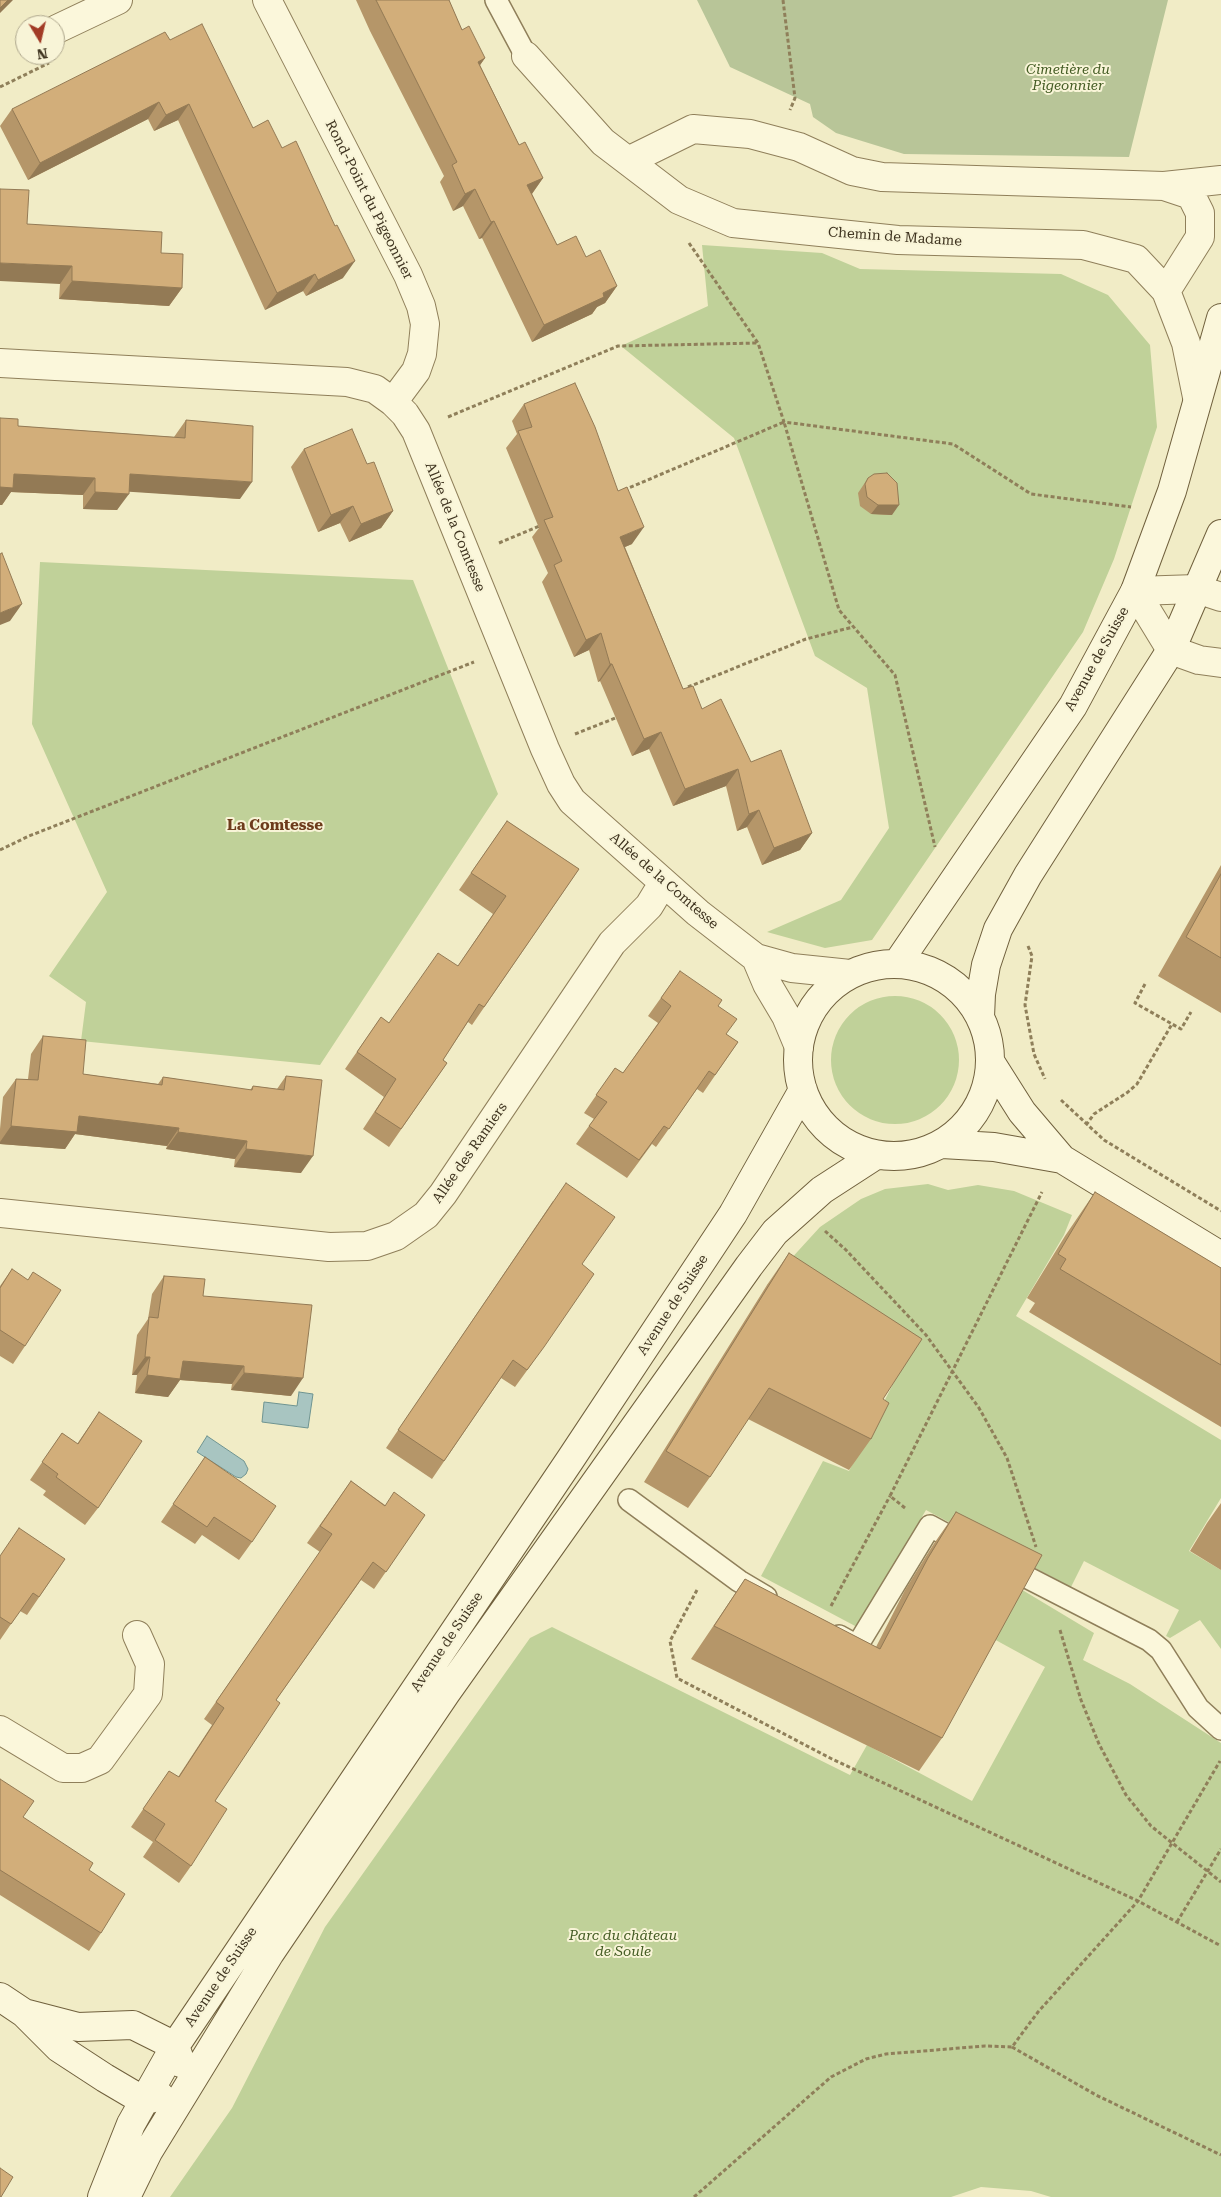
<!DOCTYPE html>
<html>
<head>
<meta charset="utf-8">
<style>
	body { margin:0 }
	#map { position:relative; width:1221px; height:2197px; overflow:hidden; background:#f1ecc6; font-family:"Roboto Serif",serif }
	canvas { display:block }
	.north { position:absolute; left:15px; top:15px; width:50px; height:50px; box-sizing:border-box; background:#f8f4d7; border:1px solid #aea78d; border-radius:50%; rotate:171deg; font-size:14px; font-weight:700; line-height:20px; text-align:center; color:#3e331f }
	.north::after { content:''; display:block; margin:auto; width:18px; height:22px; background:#a23b26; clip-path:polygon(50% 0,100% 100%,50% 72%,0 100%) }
</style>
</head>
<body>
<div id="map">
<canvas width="1221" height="2197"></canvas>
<div class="north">N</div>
</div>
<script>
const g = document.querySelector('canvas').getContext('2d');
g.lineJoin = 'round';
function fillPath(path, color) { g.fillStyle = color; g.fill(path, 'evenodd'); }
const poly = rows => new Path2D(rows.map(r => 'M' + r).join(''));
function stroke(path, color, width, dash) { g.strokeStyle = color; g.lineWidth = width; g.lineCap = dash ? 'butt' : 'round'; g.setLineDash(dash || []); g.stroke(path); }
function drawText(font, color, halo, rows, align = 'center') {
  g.font = font + ' "Roboto Serif",serif'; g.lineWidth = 4; g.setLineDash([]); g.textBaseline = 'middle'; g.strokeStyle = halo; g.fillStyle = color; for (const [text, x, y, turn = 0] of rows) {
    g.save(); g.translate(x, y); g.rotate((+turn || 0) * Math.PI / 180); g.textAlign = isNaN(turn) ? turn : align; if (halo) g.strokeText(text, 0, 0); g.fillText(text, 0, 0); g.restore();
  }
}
const green = poly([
	[702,245,822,253,860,269,1061,274,1108,295,1150,345,1157,427,1114,559,1083,632,872,940,825,948,767,932,841,900,889,828,867,688,815,656,734,438,621,346,708,306],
	[40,562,413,580,498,794,320,1065,81,1041,86,1002,49,976,107,892,32,724],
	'831 1060a64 64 0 1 1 128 0a64 64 0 1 1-128 0Z',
	[928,1184,948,1190,978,1185,1014,1191,1072,1215,1064,1235,1016,1316,1221,1440,1221,1498,1189,1551,1221,1570,1221,1649,1200,1620,1170,1638,1166,1636,1179,1610,1084,1561,1071,1587,926,1510,857,1627,761,1576,823,1461,849,1471,900,1370,767,1285,820,1227,861,1199,885,1189],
	[1019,1588,1094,1633,1083,1660,1130,1684,1221,1743,1221,2197,1051,2197,1031,2191,981,2187,951,2197,170,2197,232,2108,325,1927,530,1638,552,1627,850,1775,867,1745,972,1801,1045,1667,992,1638]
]);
const cemetery = poly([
	[697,0,1168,0,1129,157,904,154,836,133,813,117,810,104,730,67]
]);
const water = poly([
	[299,1392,313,1394,308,1428,262,1422,264,1402,297,1406,299,1392],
	[207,1436,244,1461,248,1469,246,1474,241,1478,236,1477,197,1452,207,1436]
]);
const path = poly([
	[783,0,795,98,790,110],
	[0,87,49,63],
	[689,243,758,343,784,422,953,444,1031,494,1131,507],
	[448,417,618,346,758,343],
	[624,490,784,422,839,610,895,675,935,847],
	[499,543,542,525],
	[688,687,806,639,853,627],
	[575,734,618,717],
	[0,850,29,836,474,662],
	[1028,946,1032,956,1025,1005,1034,1054,1045,1079],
	[1145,984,1135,1003,1172,1024],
	[1061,1100,1104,1140,1221,1211],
	[1086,1125,1094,1114,1128,1092,1137,1084,1172,1024,1181,1029,1191,1012],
	[825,1231,846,1250,926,1335,979,1408,1007,1458,1036,1547],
	[905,1508,890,1496,1042,1192],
	[697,1590,670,1641,677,1678,832,1759,1138,1901,1221,1946],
	[831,1606,890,1496],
	[1060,1630,1081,1700,1099,1744,1126,1795,1151,1826,1221,1882],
	[1177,1922,1221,1849],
	[1012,2047,1096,2095,1221,2155],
	[694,2197,831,2077,866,2059,886,2054,985,2046,1012,2047,1038,2012,1138,1901,1220,1761]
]);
const lane = poly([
	[496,0,526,56],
	[629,1500,739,1581,766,1597],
	[1005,1566,1149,1640,1161,1650,1198,1708,1221,1729],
	[839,1636,857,1646,930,1526,967,1546]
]);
const street = poly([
	[267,0,408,275,421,306,425,324,422,354,416,371,393,402],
	[57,29,118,0],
	[526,56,603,142,679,200,733,223,898,240,1083,245,1136,259,1166,291,1186,343,1197,397],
	[628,161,693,129,750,134,799,147,852,171,882,177,1164,186,1221,180],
	[1164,186,1191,195,1200,213,1200,237,1166,291],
	[0,363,347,382,375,389,393,402,405,414,416,431,545,749,561,784,572,801,698,913,756,958,792,968,850,974],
	[1221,597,1197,589,1135,591,1171,650,1199,660,1221,663],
	[756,958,767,984,786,1016,799,1047],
	[0,1213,329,1247,367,1246,396,1236,426,1215,443,1194,612,943,649,906,663,883],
	[0,1730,63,1768,82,1768,100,1760,148,1694,150,1664,137,1635]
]);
const secondary = poly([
	'798 1060a96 96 0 1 1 192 0a96 96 0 1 1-192 0Z',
	[897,964,1073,706,1135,591,1172,491,1221,318],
	[980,1017,981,994,986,965,998,929,1028,875,1171,650,1221,534],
	[991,1063,1022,1112,1062,1159,1221,1256],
	[942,1144,994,1147,1062,1159],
	[0,1997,24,2013,59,2048,105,2078,144,2101,160,2096],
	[24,2013,78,2027,133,2025,175,2046,181,2063],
	[102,2197,131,2124,175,2046,570,1460,733,1214,803,1090],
	[126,2197,148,2152,270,1953,446,1693,749,1266,775,1232,822,1190,876,1155]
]);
const wall = poly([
	[356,0,449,0,462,30,485,58,480,65,519,145,543,178,532,194,557,245,586,257,617,286,605,303,597,307,592,314,532,342,482,238,479,239,463,206,453,211,440,182,444,176,370,31],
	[170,40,253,128,343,278,306,296,303,291,265,310,178,120,154,131,148,119,28,180,0,126,12,109],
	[27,224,161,253,182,288,169,306,59,299,60,284],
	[524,404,632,544,625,547,683,689,702,709,751,762,812,833,800,850,762,865,747,827,737,831,726,786,673,806,649,749,632,756,600,681,598,682,589,650,574,657,542,582,548,573,532,537,539,528,506,448,517,434,512,421],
	[0,418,18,426,174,437,186,420,240,499,129,491,117,510,83,509,83,495,11,492,2,505,0,505],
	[304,449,367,464,393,511,381,528,349,542,340,523,318,532,291,467],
	[868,478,892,515,871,514,860,506,858,493],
	[507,821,579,869,472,1025,468,1022,443,1060,447,1063,389,1147,363,1129,384,1097,345,1069,381,1017,389,1023,458,966,493,914,459,890],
	[1221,865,1221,1013,1158,976],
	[680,971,718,1006,726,1034,738,1042,703,1093,697,1089,656,1147,652,1144,627,1178,576,1144,594,1119,584,1113,615,1068,623,1073,658,1023,648,1016],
	[43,1036,83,1074,158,1084,163,1077,250,1090,253,1086,277,1089,286,1076,301,1173,234,1167,235,1159,166,1149,167,1146,75,1134,65,1149,0,1144,0,1129,3,1097,16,1079,28,1079,31,1054],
	[1095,1192,1221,1268,1221,1427,1029,1312,1035,1303,1027,1298,1065,1236],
	[553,1201,582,1264,531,1365,515,1387,501,1378,432,1479,386,1448],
	[789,1253,883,1399,871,1439,849,1470,748,1419,710,1477,688,1508,644,1482,767,1285],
	[12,1269,25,1346,13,1364,0,1356,0,1286],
	[164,1276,203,1296,291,1396,231,1390,232,1384,180,1380,168,1397,135,1393,137,1375,132,1375,137,1335,148,1319,152,1294],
	[99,1412,98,1508,85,1525,43,1495,46,1491,30,1480,62,1433,77,1444],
	[205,1457,252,1542,239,1560,202,1535,195,1544,161,1522],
	[351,1481,385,1505,425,1515,374,1589,361,1580,276,1700,215,1801,191,1866,179,1883,143,1857,153,1842,131,1827,169,1771,178,1777,212,1725,204,1719,320,1552,307,1543],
	[1221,1503,1221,1570,1190,1551,1207,1523],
	[956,1512,942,1738,919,1771,691,1659,745,1579,876,1647,905,1590,933,1545],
	[0,1556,65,1559,27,1615,20,1611,0,1640],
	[0,1779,23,1817,89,1870,101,1933,89,1951,0,1895]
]);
const shadedWall = poly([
	[8,0,13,0,0,13,0,8],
	[485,58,473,75,478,62],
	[159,102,148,119,28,180,40,163],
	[189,104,178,120,154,131,166,115],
	[543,178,531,195,527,185],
	[475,189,463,206,453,211,465,194],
	[494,221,482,238,479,239,491,222],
	[355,261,343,278,306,296,318,280],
	[0,263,72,266,60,284,0,281],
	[315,274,303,291,265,310,277,293],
	[72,281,182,288,169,306,59,299],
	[617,286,605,303,597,307,592,314,532,342,544,325],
	[14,474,95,478,83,495,11,492,2,505,0,505,0,487],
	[130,474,252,482,240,499,118,491],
	[95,492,129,494,117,510,83,509],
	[878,505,899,505,892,515,871,514],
	[353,506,340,523,318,532,331,515],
	[393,511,381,528,349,542,361,524],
	[644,527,632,544,608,554,620,537],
	[22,604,10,621,0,625,0,613],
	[601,633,589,650,574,657,586,640],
	[610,664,612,664,600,681,598,682],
	[661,732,649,749,632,756,644,739],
	[738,769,726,786,673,806,685,789],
	[759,810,747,827,737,831,749,814],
	[812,833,800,850,762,865,774,848],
	[79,1116,179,1128,167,1146,75,1134,65,1149,0,1144,0,1142,11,1126],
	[178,1132,247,1141,235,1159,166,1149],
	[246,1149,313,1156,301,1173,234,1167],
	[145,1357,150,1357,137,1375,132,1375],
	[183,1361,244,1366,232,1384,180,1380,168,1397,135,1393,147,1375],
	[244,1373,303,1378,291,1396,231,1390]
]);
const building = poly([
	[0,0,8,0,0,8,0,0],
	[376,0,449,0,462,30,469,26,485,58,478,62,519,145,525,142,543,178,527,185,557,245,576,236,586,257,600,250,617,286,603,293,604,297,544,325,494,221,491,222,475,189,465,194,452,165,457,162,376,0],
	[202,24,253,128,268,120,282,148,296,141,335,226,337,225,355,261,318,280,315,274,277,293,189,104,166,115,159,102,40,163,12,109,165,32,170,40,202,24],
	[0,189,29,190,27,224,162,232,161,253,183,254,182,288,72,281,72,266,0,263,0,189],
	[575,383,595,427,618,491,627,487,644,527,620,537,683,689,693,686,702,709,721,699,751,762,781,750,812,833,774,848,759,810,749,814,738,769,685,789,661,732,644,739,612,664,610,664,601,633,586,640,554,565,562,561,544,520,553,517,518,431,532,427,524,404,575,383],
	[0,418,18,419,18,426,185,438,186,420,253,426,252,482,130,474,129,494,95,492,95,478,14,474,13,488,0,487,0,418],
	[352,429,367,464,374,462,393,511,361,524,353,506,331,515,304,449,352,429],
	[887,473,897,483,899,505,878,505,867,497,865,484,868,478,874,474,887,473],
	[2,553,22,604,0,613,0,554,2,553],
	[507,821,579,869,484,1007,479,1004,443,1060,447,1063,401,1129,375,1112,396,1079,357,1052,381,1017,389,1023,438,953,458,966,506,896,471,873,507,821],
	[1221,874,1221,958,1186,937,1221,874],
	[680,971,722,1000,718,1006,737,1019,726,1034,738,1042,715,1075,709,1071,669,1129,664,1126,639,1160,589,1126,607,1102,596,1095,615,1068,623,1073,671,1006,661,998,680,971],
	[43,1036,86,1040,83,1074,162,1085,163,1077,252,1090,253,1086,284,1090,286,1076,322,1080,313,1156,246,1149,247,1141,178,1132,179,1128,79,1116,77,1132,11,1126,16,1079,38,1080,43,1036],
	[566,1183,615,1217,582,1264,594,1274,544,1347,527,1370,513,1360,444,1461,398,1430,566,1183],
	[1095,1192,1221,1268,1221,1365,1060,1269,1066,1259,1058,1254,1095,1192],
	[789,1253,922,1339,883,1399,889,1403,871,1439,769,1388,710,1477,666,1451,789,1253],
	[12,1269,28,1280,33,1272,61,1290,25,1346,0,1330,0,1288,12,1269],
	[164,1276,205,1279,203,1296,312,1305,303,1378,244,1373,244,1366,183,1361,180,1379,147,1375,150,1357,145,1357,149,1317,158,1318,164,1276],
	[99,1412,142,1441,98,1508,56,1477,58,1474,42,1462,62,1433,78,1444,99,1412],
	[205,1457,276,1506,252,1542,214,1517,207,1527,173,1504,205,1457],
	[351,1481,385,1506,394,1492,425,1515,386,1572,373,1562,276,1700,280,1703,215,1801,227,1809,191,1866,155,1840,165,1824,143,1809,169,1771,179,1777,224,1708,216,1702,332,1534,320,1526,351,1481],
	[956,1512,1042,1555,942,1738,714,1626,745,1579,880,1649,928,1558,956,1512],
	[19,1528,65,1559,39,1597,33,1593,11,1624,0,1617,0,1556,19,1528],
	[0,1779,34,1801,23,1817,93,1863,89,1870,125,1894,101,1933,0,1870,0,1779],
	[0,2168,13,2177,1,2197,0,2197,0,2168]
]);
const parkNames = [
	["Cimetière du",1068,70],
	["Pigeonnier",1068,86],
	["Parc du château",623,1936],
	["de Soule",623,1952]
];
const streetNames = [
	["Rond-Point du Pigeonnier",369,200,63],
	["Chemin de Madame",895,237,4],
	["Allée de la Comtesse",455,527,68],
	["Avenue de Suisse",1097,659,-61],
	["Allée de la Comtesse",664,881,41],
	["Allée des Ramiers",470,1153,-55],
	["Avenue de Suisse",673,1305,-57],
	["Avenue de Suisse",447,1642,-56],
	["Avenue de Suisse",221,1977,-56]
];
const neighbourhoodNames = [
	["La Comtesse",275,826]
];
fillPath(green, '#c0d199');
fillPath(cemetery, '#b8c598');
fillPath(water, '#a8c5c1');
stroke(water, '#6e9491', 1);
stroke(lane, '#8f7f5a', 24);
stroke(street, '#8f7f5a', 30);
stroke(secondary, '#70603d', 30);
stroke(path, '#8f7f5a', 3, [4, 2.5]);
stroke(lane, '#fbf7db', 21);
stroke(street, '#fbf7db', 28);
stroke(secondary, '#fbf7db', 28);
fillPath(wall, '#b59669');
fillPath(shadedWall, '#937a55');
fillPath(building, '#d2ae7a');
stroke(building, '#937a55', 1);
drawText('italic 14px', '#445c24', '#f8f4d7', parkNames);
drawText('14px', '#3e331f', '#f8f4d7', streetNames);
drawText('bold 15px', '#6d3b1b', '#f8f4d7', neighbourhoodNames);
</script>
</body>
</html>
